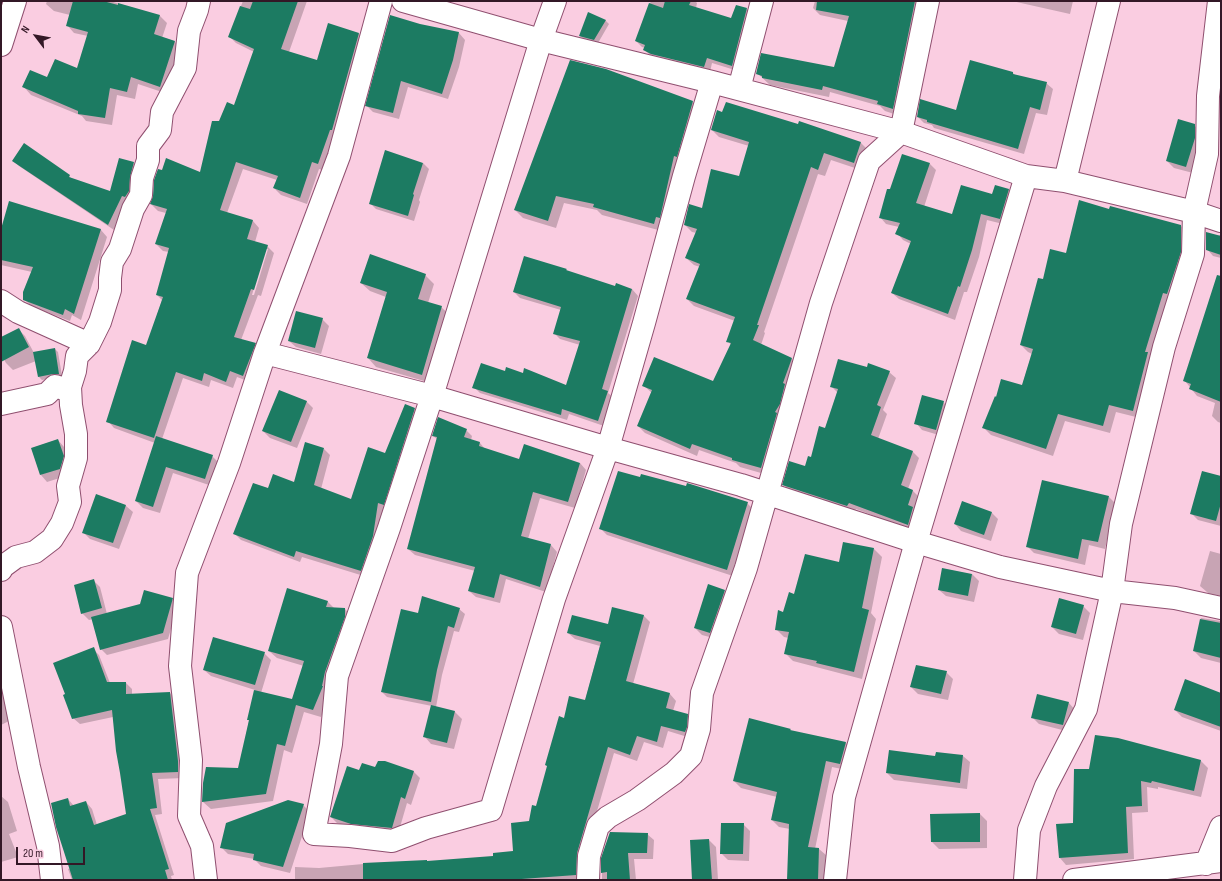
<!DOCTYPE html>
<html>
<head>
<meta charset="utf-8">
<style>
	body { margin:0 }
	#map { position:relative; width:1222px; height:881px; overflow:hidden; background:#facde1; font-family:"Sofia Sans Condensed",sans-serif }
	canvas { display:block }
	.frame { position:absolute; inset:0; border:2px solid #331826; pointer-events:none }
	.north { position:absolute; left:16px; top:16px; width:40px; height:40px; -webkit-text-stroke:3px #facde1; paint-order:stroke; rotate:302deg; font-size:11px; font-weight:700; line-height:16px; text-align:center; color:#331826 }
	.north::after { content:''; display:block; margin:auto; width:14px; height:18px; background:#331826; clip-path:polygon(50% 0,100% 100%,50% 72%,0 100%) }
	.scale { position:absolute; left:16px; top:847px; width:69px; height:18px; box-sizing:border-box; border:2px solid #331826; border-top:0; padding-left:5px; font-size:12px; line-height:14px; white-space:nowrap; color:#331826; -webkit-text-stroke:3px #facde1; paint-order:stroke }
</style>
</head>
<body>
<div id="map">
<canvas width="1222" height="881"></canvas>
<div class="frame"></div>
<div class="north">N</div>
<div class="scale">20 m</div>
</div>
<script>
const g = document.querySelector('canvas').getContext('2d');
g.lineJoin = 'round';
function fillPath(path, color) { g.fillStyle = color; g.fill(path, 'evenodd'); }
const poly = rows => new Path2D(rows.map(r => 'M' + r).join(''));
function stroke(path, color, width, dash) { g.strokeStyle = color; g.lineWidth = width; g.lineCap = dash ? 'butt' : 'round'; g.setLineDash(dash || []); g.stroke(path); }
const shadow = poly([
	[1,1,12,1,1,10],
	[47,1,110,1,160,16,167,23,162,38,175,42,182,49,168,94,138,84,135,99,117,95,112,125,86,121,82,116,31,95,24,87,78,70,88,36,74,33,67,25,70,15,54,11,46,4],
	[243,1,307,1,289,52,317,61,329,25,359,34,366,41,325,171,319,169,307,204,281,195,274,188,277,180,243,169,227,213,253,221,259,228,255,242,267,246,274,253,261,296,258,295,241,340,255,344,262,350,250,382,237,377,233,388,211,380,209,387,183,378,162,439,212,456,219,463,212,486,173,473,160,513,143,508,136,501,155,443,114,428,108,421,147,347,162,300,157,295,169,252,163,251,156,244,166,213,158,211,151,204,201,173,220,123,235,106,254,52,236,43,229,36],
	[265,249,268,249,254,295,252,295],
	[651,1,695,1,697,3,696,8,732,19,747,9,753,15,738,71,712,63,710,72,651,56,645,50,645,48,642,47,636,41],
	[815,1,925,1,900,116,885,111,880,106,830,92,829,97,770,85,757,73,835,68,848,21,820,15,813,8],
	[1012,1,1073,1,1070,14],
	[589,14,606,21,609,24,598,43,583,39,580,36],
	[420,25,459,33,465,40,459,67,448,99,408,87,399,119,373,112,367,106],
	[1013,73,1015,75,1046,83,1053,89,1047,115,1036,113,1024,154,934,128,932,125,924,123,918,117,957,111],
	[693,102,700,110,662,231,602,215,597,210,564,203,556,228,523,218,515,210],
	[1194,125,1201,132,1193,173,1174,168,1167,161],
	[712,130,861,143,868,150,861,170,831,160,825,176,818,174,764,332,765,333,761,345,792,359,799,366,768,475,740,467,736,463,699,450,697,456,645,433,638,426,652,393,643,385,714,382,731,345,728,341,735,321,694,306,687,299,700,267,694,265,686,258,697,233,692,232,685,225,740,177,749,146,719,137],
	[13,160,69,176,73,180,110,192,134,163,139,168,127,201,114,230,19,166],
	[423,163,429,169,419,200,420,202,414,221,376,209,370,203],
	[930,164,936,170,924,207,953,215,1009,189,1015,196,1007,225,987,220,979,257,967,292,964,292,955,320,899,299,892,293,911,244,903,240,897,233,899,227,886,224,880,217,891,191],
	[10,202,101,230,107,237,81,320,72,315,70,321,31,306,24,299,32,272,1,265,1,231],
	[1109,210,1181,226,1188,233,1140,418,1116,412,1110,433,1065,421,1053,456,991,435,984,428,1022,386,1032,354,1028,352,1021,345,1044,281,1067,254],
	[1219,235,1221,236,1221,258,1213,256,1207,249],
	[566,270,568,272,615,287,632,289,638,296,608,393,614,398,604,426,569,414,567,420,480,393,474,387,506,372,567,386,580,345,560,339,554,333,561,310,520,298,514,292],
	[425,275,434,284,428,303,441,307,450,315,431,383,376,367,368,358,386,297,370,291,361,283],
	[1221,293,1221,423,1218,422,1212,416,1215,403,1197,396,1185,381],
	[322,319,329,326,321,354,296,347,289,341],
	[18,329,25,336,34,353,55,349,58,352,62,376,42,380,39,377,36,361,13,370,6,363,1,354,1,338],
	[867,368,889,372,896,378,883,410,887,414,878,439,913,452,919,458,908,489,913,491,919,497,914,531,856,509,854,512,790,492,784,485,805,468,812,458,825,429,838,393,831,386],
	[306,401,313,408,297,448,270,438,263,431],
	[943,402,950,409,942,436,922,430,916,423],
	[414,409,421,415,367,577,302,557,300,562,241,540,234,533,268,489,295,483,324,449,330,455,321,489,352,500,386,454],
	[466,430,472,436,471,440,480,443,485,449,519,460,580,463,586,470,575,508,540,498,528,539,551,545,557,552,546,592,506,579,500,603,476,597,469,591,475,571,415,555,408,549,437,439,433,436],
	[58,440,64,447,70,463,66,476,47,482,41,475],
	[1221,477,1221,526,1198,520,1191,513],
	[687,487,747,503,754,510,733,576,607,535,600,528],
	[97,495,126,506,133,512,119,549,90,539,83,532],
	[1109,497,1115,503,1105,549,1089,545,1085,565,1034,553,1027,546],
	[992,513,998,519,991,541,961,531,955,524],
	[874,549,882,557,871,613,876,619,862,679,793,661,785,653,789,638,784,637,776,629,783,613,795,596,840,563],
	[1210,551,1221,554,1221,600,1214,598,1200,586],
	[972,574,979,581,974,602,946,596,939,590],
	[93,580,100,587,107,614,172,599,178,605,168,639,107,655,101,649,93,619,89,620,82,613],
	[288,589,328,602,334,608,345,609,352,617,330,695,321,717,304,712,292,753,284,750,273,801,211,809,203,802,239,770,249,721,248,719,255,690,211,676,204,670,264,653,271,660,261,693,292,700,304,666,277,658,269,651],
	[724,591,731,598,717,639,702,635,695,628],
	[1083,606,1090,613,1083,640,1059,634,1052,627],
	[459,609,465,614,459,632,454,631,442,675,436,707,455,712,462,719,454,749,431,744,425,737,432,706,387,697,382,692,418,614],
	[644,616,650,622,633,684,670,694,676,701,673,711,687,715,694,722,691,738,668,731,663,748,644,742,637,761,614,753,583,859,582,880,295,880,295,867,319,868,363,864,427,861,428,862,494,857,514,852,530,822,536,807,564,719,585,701,600,646,575,639,568,633,608,625],
	[1201,618,1221,621,1221,663,1201,658,1194,651],
	[93,649,99,655,110,683,126,683,132,689,132,695,170,693,176,700,184,778,158,779,162,814,155,815,174,875,171,876,172,880,72,880,68,869,71,868,68,799,74,806,86,802,92,809,97,825,127,815,113,717,80,724,73,718],
	[946,672,953,679,948,700,918,694,911,687],
	[1,682,11,720,1,725],
	[1221,694,1221,731,1182,717,1175,710],
	[1069,703,1075,710,1070,732,1039,724,1032,717],
	[790,730,792,732,846,743,853,750,847,770,832,767,815,849,819,849,826,855,824,880,788,880,790,829,779,827,772,820,777,797,741,788,734,781],
	[1118,739,1201,761,1208,768,1201,797,1158,787,1158,789,1147,787,1148,812,1132,813,1134,859,1066,865,1060,858,1074,824],
	[963,756,970,762,967,789,894,780,887,773],
	[385,762,414,772,420,778,411,805,407,803,398,834,359,830,337,823,331,817,360,772,376,769],
	[1,796,8,802,17,831,9,834,18,857,1,862],
	[303,805,310,812,290,873,261,866,254,859,228,854,221,847],
	[980,814,987,821,987,848,939,849,932,842],
	[743,824,750,831,749,861,728,860,721,853],
	[647,834,654,840,653,859,634,859,636,880,602,880,602,858],
	[709,840,716,847,718,880,693,880]
]);
const building = poly([
	[73,1,103,1,118,5,118,3,160,15,154,34,175,41,160,87,131,77,127,92,110,88,105,118,78,114,78,111,22,87,30,70,47,77,55,59,77,68,88,32,66,26],
	[253,1,298,1,281,49,317,60,328,23,359,33,332,130,330,130,318,164,312,162,300,198,273,188,278,176,236,162,220,210,253,220,247,239,268,245,254,290,251,289,234,337,256,343,243,376,230,371,226,382,204,373,202,381,176,372,154,438,106,422,132,340,146,345,163,297,156,295,169,248,155,244,167,209,150,204,153,196,154,180,158,169,162,170,166,158,200,172,212,121,219,121,227,102,234,105,254,49,228,37,240,6,250,9],
	[665,1,691,1,689,5,731,18,736,5,747,8,732,66,707,58,704,67,651,54,643,50,645,45,635,41,649,3,663,8],
	[817,1,915,1,893,109,877,104,878,101,823,86,822,90,762,78,762,76,756,74,761,53,834,67,849,16,816,10],
	[588,12,606,20,594,40,579,36],
	[390,15,420,24,459,32,453,60,442,94,401,81,393,113,365,106],
	[570,60,606,69,693,101,677,157,674,156,660,218,656,217,654,224,593,207,594,204,556,196,548,221,514,210],
	[970,60,1013,72,1013,74,1047,82,1040,110,1030,107,1018,149,927,122,927,120,917,117,920,99,956,110],
	[726,102,798,124,799,121,861,142,854,163,824,153,818,170,811,167,757,325,759,325,753,340,792,358,783,383,785,384,780,404,775,412,777,413,761,468,732,460,732,458,692,444,690,449,637,426,652,390,642,386,654,357,713,381,731,343,726,342,735,317,686,299,700,264,685,258,697,229,684,225,689,204,702,208,711,169,739,176,749,142,711,130,717,110,722,112],
	[1178,119,1195,124,1195,138,1186,167,1166,161],
	[24,143,70,175,69,177,110,191,119,158,134,162,130,177,129,191,125,197,122,196,108,225,12,161],
	[385,150,423,163,413,194,414,195,408,216,369,204],
	[902,154,930,163,916,203,952,214,961,185,992,194,995,185,1009,189,1000,219,981,214,972,250,960,287,958,286,948,314,891,293,911,241,895,234,900,223,879,218,887,189,890,189],
	[1079,200,1109,209,1110,206,1181,225,1181,252,1167,294,1163,293,1145,352,1148,352,1133,411,1109,405,1103,426,1058,414,1046,449,982,428,995,396,996,397,1001,379,1022,385,1033,349,1020,345,1038,278,1043,279,1050,249,1066,253],
	[9,201,101,229,74,314,65,309,63,315,23,300,23,292,33,267,1,260,1,229],
	[1206,232,1221,236,1221,255,1206,250],
	[370,254,426,274,418,299,442,306,422,375,367,358,387,292,360,283],
	[524,256,567,269,566,270,615,286,616,283,632,289,602,389,608,391,598,421,562,409,561,415,472,388,481,363,505,371,506,367,523,373,524,368,566,385,580,341,553,334,561,307,513,292],
	[1217,275,1221,276,1221,402,1189,389,1191,384,1183,381],
	[296,311,323,318,315,348,288,341],
	[19,328,29,347,1,362,1,337],
	[55,348,59,374,53,374,38,377,33,352],
	[838,359,867,367,868,363,890,371,877,405,881,407,871,435,913,451,901,485,913,490,908,505,913,507,908,525,849,503,847,506,782,485,789,461,805,466,808,456,811,457,819,426,825,428,838,389,830,387],
	[279,390,307,401,291,442,262,431],
	[922,395,944,401,936,430,914,424],
	[405,404,415,408,384,505,378,503,373,536,361,571,296,551,294,557,233,534,253,483,268,488,273,474,294,482,305,442,324,448,314,485,351,499,368,447,385,453],
	[438,417,467,429,464,437,480,442,479,446,519,459,524,444,580,463,568,502,533,492,521,536,551,544,540,587,500,574,494,598,468,591,475,567,407,549,437,437,432,436],
	[156,436,213,455,205,479,166,467,153,507,135,501],
	[58,439,64,456,60,469,40,475,31,448],
	[618,471,640,477,641,474,686,486,687,483,748,502,727,570,599,529],
	[1202,471,1221,476,1221,503,1216,521,1190,514],
	[1042,480,1109,496,1098,542,1082,539,1078,559,1026,547],
	[96,494,126,505,113,543,82,533],
	[962,501,992,512,984,535,954,524],
	[843,542,874,548,862,608,869,610,854,672,816,663,817,661,784,654,789,632,775,630,778,610,783,612,789,592,794,594,805,554,839,562],
	[942,568,972,574,968,596,938,590],
	[94,579,102,608,81,614,74,585],
	[708,584,725,590,710,633,694,628],
	[287,588,328,601,326,607,345,608,345,617,325,672,322,686,323,686,313,710,296,705,285,746,277,744,266,794,202,802,203,783,206,767,238,768,249,720,247,720,254,690,292,699,304,661,268,651],
	[144,590,173,598,163,633,100,650,91,617,140,604],
	[422,596,460,608,454,628,448,626,437,670,431,702,381,692,401,609,418,613],
	[1059,598,1084,605,1076,634,1051,627],
	[612,607,644,615,626,681,670,693,666,708,688,714,687,727,685,732,661,726,657,742,637,736,630,755,608,747,577,853,576,875,508,880,363,880,363,863,427,860,427,861,493,856,493,853,513,851,511,823,529,821,532,805,536,806,547,766,545,765,559,716,564,718,569,696,585,700,601,642,567,633,572,615,608,624],
	[1200,619,1221,623,1221,658,1193,651],
	[213,637,265,652,255,685,203,670],
	[94,647,107,682,126,682,126,694,170,692,178,761,178,772,152,773,157,808,150,809,169,869,165,870,168,880,73,880,56,827,51,803,68,798,70,806,86,801,94,825,126,814,120,773,116,751,112,710,72,719,63,695,65,694,53,663],
	[916,665,947,671,941,694,910,687],
	[1185,679,1221,693,1221,727,1174,710],
	[1037,694,1069,702,1063,725,1031,718],
	[431,705,455,711,447,743,423,737],
	[749,718,791,729,790,730,846,742,840,764,826,761,808,847,819,848,818,880,787,880,789,824,771,820,777,792,733,781],
	[1095,735,1118,738,1201,760,1194,791,1152,781,1151,783,1141,781,1142,806,1126,807,1128,853,1059,858,1056,824,1073,823,1074,769,1089,769],
	[889,750,935,756,936,752,963,755,960,783,886,773],
	[378,761,385,761,414,771,405,799,401,797,392,828,351,824,330,817,347,766,359,770,362,763,375,767],
	[288,800,304,804,283,867,253,860,254,854,220,848,226,823],
	[980,813,980,842,931,842,930,814],
	[721,823,744,823,743,854,720,854],
	[610,832,648,833,647,853,628,853,630,880,607,880,607,872,601,873,601,858],
	[709,839,712,880,692,880,690,840]
]);
const minor = poly([
	[403,1,541,40,712,82,901,132,1026,176,1065,181,1194,212,1221,221],
	[555,1,541,40,432,396,389,528,337,676,331,744,314,834,350,836,392,841,426,828,491,810,554,599,608,448,644,323,684,176,712,82],
	[1,45,15,1],
	[739,89,762,1],
	[1065,181,1109,1],
	[1,301,18,312,89,344],
	[265,353,432,396,608,448,741,485,916,542,1000,567,1112,591,1175,598,1221,608],
	[1,404,47,394,55,386,61,388,70,387],
	[1,570,1,568,16,557,35,552,52,539,62,523,70,502,68,486,76,458,76,434,71,405,70,387,75,371,77,356,89,344,100,322,110,290,110,278,112,262,120,249,133,209,141,195,142,178,148,160,148,146,160,130,162,112,185,68,189,31,197,10,199,1],
	[1,627,29,767,48,846,52,880],
	[1206,864,1221,827],
	[206,880,202,846,189,816,191,760,180,666,187,573,229,463,265,353,339,156,381,1],
	[588,880,589,856,598,826,608,817,637,800,674,773,691,756,699,729,702,693,746,568,821,303,869,161,901,132,928,1],
	[835,880,844,797,916,542,1026,176],
	[1025,880,1029,830,1046,786,1086,709,1112,591,1121,524,1164,347,1193,254,1194,212,1207,154,1208,96,1219,1],
	[1074,880,1221,861]
]);
fillPath(shadow, '#0003');
fillPath(building, '#1c7b62');
stroke(minor, '#8f4f6f', 24);
stroke(minor, '#fff', 22);
</script>
</body>
</html>
